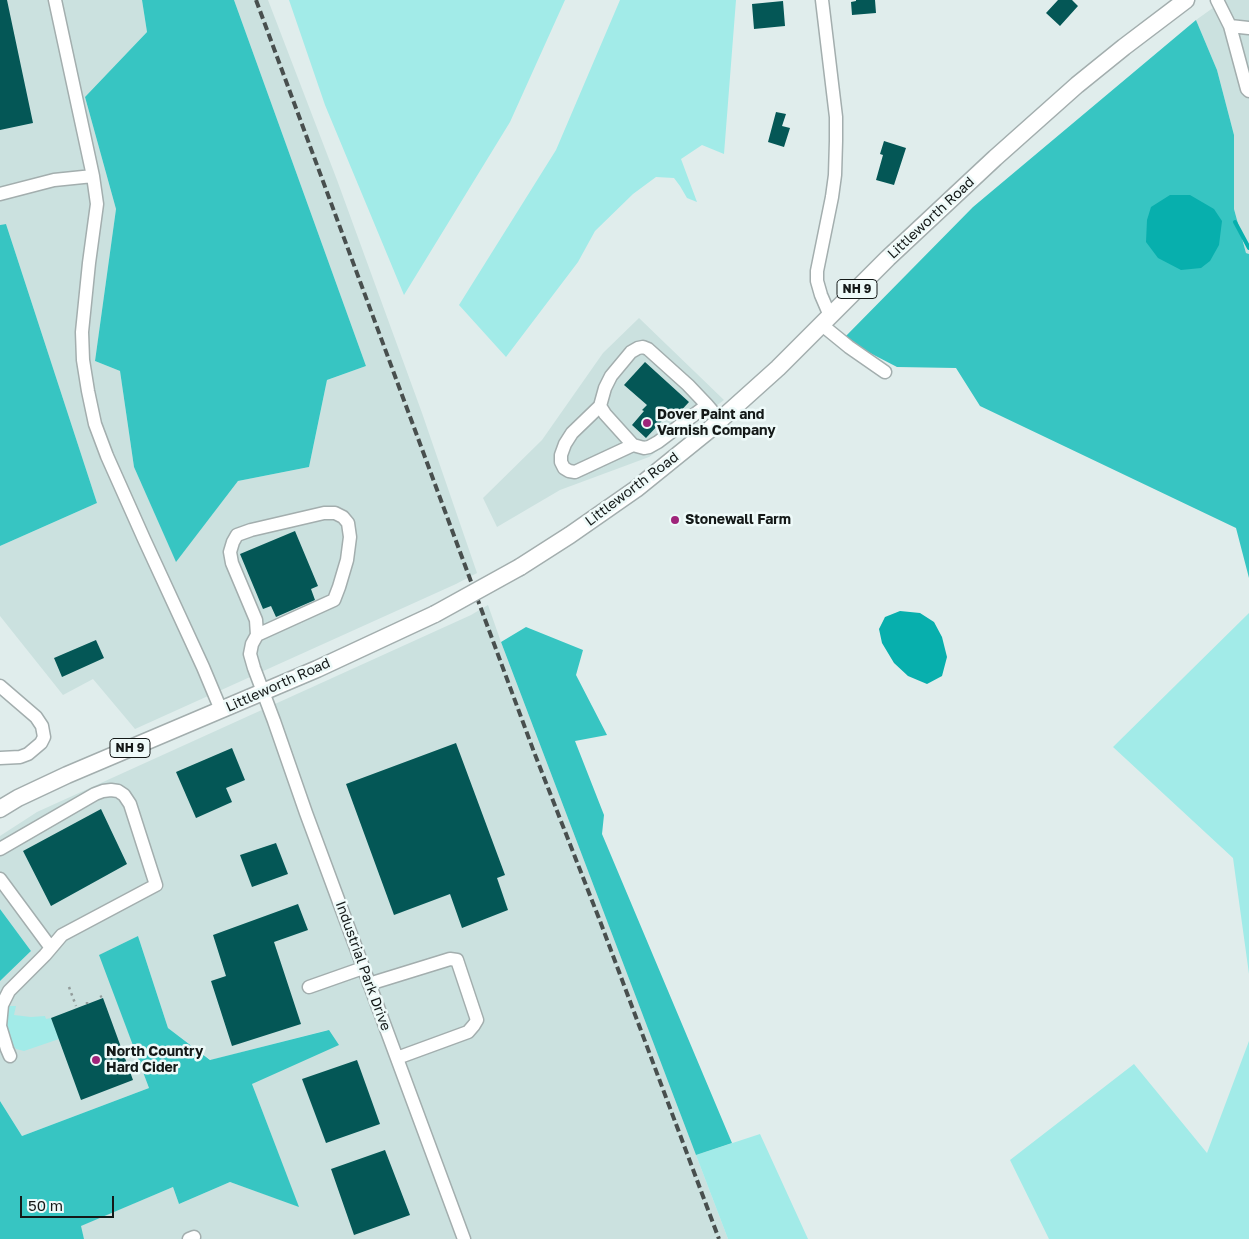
<!DOCTYPE html>
<html>
<head>
<meta charset="utf-8">
<style>
	body { margin:0 }
	#map { position:relative; width:1249px; height:1239px; overflow:hidden; background:#e0edec; font-family:"Golos Text",sans-serif }
	canvas { display:block }
	.scale { position:absolute; left:20px; top:1196px; width:94px; height:22px; box-sizing:border-box; border:2px solid #141918; border-top:0; padding-left:6px; font-size:15px; line-height:18px; white-space:nowrap; color:#141918; -webkit-text-stroke:4px #eefaf9; paint-order:stroke }
</style>
</head>
<body>
<div id="map">
<canvas width="1249" height="1239"></canvas>
<div class="scale">50 m</div>
</div>
<script>
const g = document.querySelector('canvas').getContext('2d');
g.lineJoin = 'round';
function fillPath(path, color) { g.fillStyle = color; g.fill(path, 'evenodd'); }
const poly = rows => new Path2D(rows.map(r => 'M' + r).join(''));
function stroke(path, color, width, dash) { g.strokeStyle = color; g.lineWidth = width; g.lineCap = dash ? 'butt' : 'round'; g.setLineDash(dash || []); g.stroke(path); }
function drawText(font, color, halo, rows, align = 'center') {
  g.font = font + ' "Golos Text",sans-serif'; g.lineWidth = 5; g.setLineDash([]); g.textBaseline = 'middle'; g.strokeStyle = halo; g.fillStyle = color; for (const [text, x, y, turn = 0] of rows) {
    g.save(); g.translate(x, y); g.rotate((+turn || 0) * Math.PI / 180); g.textAlign = isNaN(turn) ? turn : align; if (halo) g.strokeText(text, 0, 0); g.fillText(text, 0, 0); g.restore();
  }
}
const built = poly([
	[0,0,142,0,147,32,85,97,116,209,95,361,120,371,134,467,176,561,238,481,309,467,327,380,366,366,234,0,268,0,337,180,422,413,477,573,456,584,135,729,93,679,63,695,0,616,0,546,97,503,6,224,0,225],
	[1224,0,1249,0,1249,254,1246,253,1234,209,1234,135,1217,70,1196,20],
	[639,318,724,400,649,457,560,490,497,527,483,498,542,440,603,353],
	[488,605,501,642,728,1239,84,1239,80,1226,173,1187,179,1204,230,1182,298,1206,252,1084,328,1030,211,1060,168,1028,138,936,100,955,149,1088,22,1136,0,1101,0,981,31,951,0,909,0,836,37,812,471,615]
]);
const green = poly([
	[289,0,565,0,510,122,404,295,325,105],
	[620,0,736,0,724,154,702,145,681,159,697,202,687,198,680,186,674,178,656,177,633,194,595,231,578,262,506,357,459,305,556,150],
	[1249,613,1249,974,1233,858,1113,747],
	[8,1006,16,1006,14,1015,31,1017,45,1016,46,1019,51,1018,59,1039,24,1051,16,1049,10,1042,6,1027],
	[1249,1041,1249,1239,1049,1239,1010,1160,1134,1064,1207,1153],
	[760,1134,808,1239,728,1239,696,1155]
]);
const forest = poly([
	[142,0,234,0,366,366,327,380,309,467,238,481,176,562,134,467,120,371,95,361,116,209,85,97,147,32],
	[1196,20,1217,70,1234,135,1234,209,1246,253,1249,254,1249,578,1236,528,980,406,956,368,897,367,843,339,973,207],
	[6,224,97,503,0,546,0,225],
	[526,627,583,650,576,675,607,735,575,741,604,815,602,834,732,1143,696,1155,501,642],
	[0,909,31,951,0,981],
	[138,936,168,1028,210,1060,329,1030,339,1045,252,1084,299,1207,230,1182,179,1204,173,1187,81,1226,84,1239,0,1239,0,1101,22,1136,149,1088,99,955]
]);
const water = poly([
	[1170,195,1190,195,1214,209,1222,221,1219,245,1210,261,1201,268,1181,270,1158,258,1146,242,1147,220,1151,207],
	[900,611,920,613,934,622,942,637,947,657,942,676,927,684,908,676,894,663,882,643,879,629,885,617]
]);
const stream = poly([
	[1235,222,1249,248]
]);
const building = poly([
	[0,0,7,0,33,123,0,130],
	[856,0,875,0,876,13,852,15,851,2,856,1],
	[1058,0,1072,0,1078,6,1060,26,1046,13],
	[783,1,785,26,754,29,752,4],
	[776,112,786,114,782,126,790,128,784,147,768,142],
	[884,141,906,148,894,185,876,180,883,155,880,154],
	[645,362,689,402,677,415,672,410,646,438,632,425,644,411,642,410,647,405,624,385],
	[295,531,318,586,311,589,315,600,276,617,271,606,263,609,240,554],
	[96,640,104,658,62,677,54,658],
	[456,743,505,875,497,878,508,910,462,928,450,894,394,915,346,784],
	[232,748,245,780,226,788,232,802,196,818,176,772],
	[101,809,127,864,51,906,23,851],
	[276,843,288,874,252,887,240,855],
	[298,904,308,930,274,942,301,1024,232,1046,211,981,226,976,213,935],
	[103,998,133,1080,81,1100,51,1018],
	[357,1060,380,1124,326,1143,302,1079],
	[385,1150,410,1215,354,1235,331,1169]
]);
const path = poly([
	[69,987,76,1006],
	[100,997,102,996],
	[87,1002,87,1004]
]);
const minor = poly([
	[55,0,93,176,97,204,89,263,82,332,83,360,88,391,95,424,107,456,144,539,203,667,221,710],
	[822,0,833,92,836,117,836,141,835,175,832,197,817,271,817,281,821,295,830,316],
	[1217,0,1230,26,1247,89,1249,91],
	[1230,26,1249,28],
	[0,194,54,180,93,176],
	[822,325,849,347,885,372],
	[707,405,658,442,649,447,644,448,633,445,605,414,600,406,605,388,611,376,631,352,638,348,643,347,648,349,688,385,707,405,713,412,720,420],
	[600,406,572,433,565,444,561,455,561,462,564,468,569,471,575,472,633,445],
	[257,635,256,620,232,563,230,552,233,542,237,535,251,530,324,513,335,513,343,517,348,523,350,537,347,560,339,587,334,600,257,635,252,644,250,654,254,668,274,721,306,813,464,1239],
	[0,686,36,717,42,726,44,737,41,743,28,754,20,757,0,758],
	[0,849,95,794,103,791,111,790,118,791,124,795,130,804,156,885,62,935,45,955,9,991,2,1005,0,1026,7,1049,10,1056],
	[0,879,51,948],
	[369,984,450,959,457,960,477,1020,474,1025,468,1032,397,1058],
	[309,987,363,968],
	[189,1239,194,1237]
]);
const major = poly([
	[520,567,570,535,636,489,709,430,778,368,888,258,995,158,1077,85,1124,47,1186,0],
	[0,809,18,798,67,775,317,669,435,614]
]);
const rail = poly([
	[256,0,534,752,600,921,719,1239]
]);
const majorBridge = poly([
	[435,614,520,567]
]);
const markers = [
	[647,423,5,"#9f247a"],
	[675,520,5,"#9f247a"],
	[96,1060,5,"#9f247a"]
];
const shields = [
	[857,289,40],
	[130,748,40]
];
const shieldNames = [
	["NH 9",857,289],
	["NH 9",130,748]
];
const streetNames = [
	["Littleworth Road",931,218,-43],
	["Littleworth Road",632,489,-37],
	["Littleworth Road",278,685,-24],
	["Industrial Park Drive",363,966,70]
];
const poiNames = [
	["Dover Paint and",657,415],
	["Varnish Company",657,431],
	["Stonewall Farm",685,520],
	["North Country",106,1052],
	["Hard Cider",106,1068]
];
fillPath(built, '#cbe1df');
fillPath(green, '#a2ebe8');
fillPath(forest, '#37c5c2');
fillPath(water, '#07afad');
stroke(stream, '#07afad', 4);
fillPath(building, '#045756');
stroke(minor, '#a3aeae', 15);
stroke(major, '#a3aeae', 19);
stroke(path, '#929c9b', 2.5, [2.5, 4]);
stroke(minor, '#fff', 12);
stroke(major, '#fff', 16);
stroke(rail, '#484f4e', 4, [8, 4]);
stroke(majorBridge, '#a3aeae', 19, []);
stroke(majorBridge, '#fff', 16);
for (const [x, y, r, color] of markers) { const dot = new Path2D(); dot.arc(x, y, r, 0, 2 * Math.PI); g.fillStyle = color; g.fill(dot); stroke(dot, '#eefaf9', 2); }
for (const [x, y, w] of shields) { const box = new Path2D(); box.roundRect(x - w / 2, y - 9.5, w, 19, 4); g.fillStyle = '#eefaf9'; g.fill(box); stroke(box, '#141918', 1); }
drawText('bold 12px', '#141918', null, shieldNames);
drawText('14px', '#141918', '#eefaf9', streetNames);
drawText('bold 14px', '#141918', '#eefaf9', poiNames, 'left');
</script>
</body>
</html>
